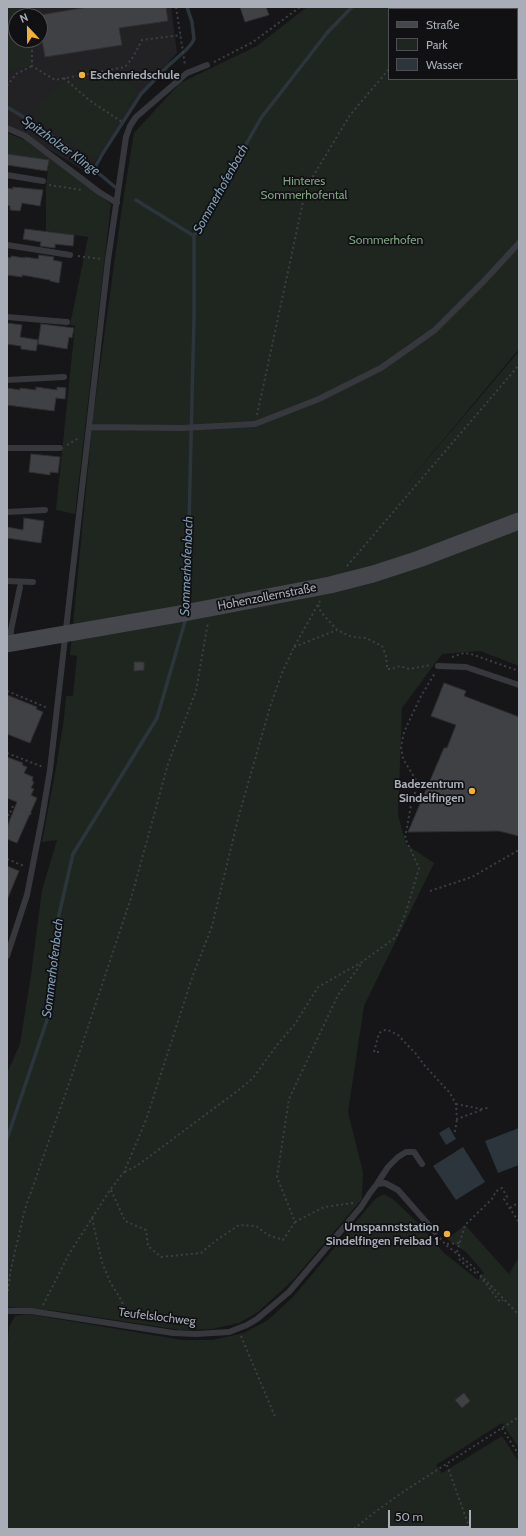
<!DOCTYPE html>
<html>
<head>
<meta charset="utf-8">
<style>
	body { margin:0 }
	#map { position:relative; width:526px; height:1536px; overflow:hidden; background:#161618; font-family:Cabin,sans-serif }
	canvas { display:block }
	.frame { position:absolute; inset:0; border:8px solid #a8adb8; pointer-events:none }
	.legend { position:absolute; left:388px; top:8px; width:130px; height:72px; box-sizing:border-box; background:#111113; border:1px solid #4d4f55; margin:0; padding:5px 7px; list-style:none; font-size:12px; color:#a8adb8 }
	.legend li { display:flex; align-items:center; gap:8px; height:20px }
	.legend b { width:20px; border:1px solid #4d4f55 }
	.north { position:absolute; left:8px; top:8px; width:40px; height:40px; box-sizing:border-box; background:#111113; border:1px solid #4d4f55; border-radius:50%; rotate:338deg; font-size:11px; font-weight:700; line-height:16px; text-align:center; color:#a8adb8 }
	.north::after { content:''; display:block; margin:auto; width:14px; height:18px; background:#f2b134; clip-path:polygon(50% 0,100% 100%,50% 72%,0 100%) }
	.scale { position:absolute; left:388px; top:1510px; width:83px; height:18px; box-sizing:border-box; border:2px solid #a8adb8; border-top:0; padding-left:5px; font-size:12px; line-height:14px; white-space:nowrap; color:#a8adb8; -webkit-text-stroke:3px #111113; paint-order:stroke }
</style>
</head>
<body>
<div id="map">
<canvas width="526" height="1536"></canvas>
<div class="frame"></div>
<ul class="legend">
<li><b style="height:5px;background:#45474d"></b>Straße</li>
<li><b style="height:11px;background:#1e261f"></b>Park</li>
<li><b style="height:11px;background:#2c353c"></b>Wasser</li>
</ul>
<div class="north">N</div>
<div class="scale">50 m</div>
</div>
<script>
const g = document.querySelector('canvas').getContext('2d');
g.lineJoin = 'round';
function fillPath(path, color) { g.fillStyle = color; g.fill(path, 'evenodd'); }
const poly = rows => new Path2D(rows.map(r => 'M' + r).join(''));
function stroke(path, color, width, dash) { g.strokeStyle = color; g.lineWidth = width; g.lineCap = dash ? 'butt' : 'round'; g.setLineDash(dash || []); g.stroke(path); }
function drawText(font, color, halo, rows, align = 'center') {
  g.font = font + ' Cabin,sans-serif'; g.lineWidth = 3.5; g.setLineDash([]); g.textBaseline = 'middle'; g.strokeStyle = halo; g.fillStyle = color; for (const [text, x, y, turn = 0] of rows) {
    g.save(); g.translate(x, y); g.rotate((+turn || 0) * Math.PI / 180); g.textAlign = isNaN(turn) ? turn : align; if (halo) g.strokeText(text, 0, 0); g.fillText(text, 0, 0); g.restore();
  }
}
const built = poly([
	[7,7,171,7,177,53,138,96,88,173,7,124],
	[16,16,40,16,40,40,16,40]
]);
const green = poly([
	[7,7,24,7,26,16,16,16,16,40,30,40,34,65,7,70],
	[307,7,519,7,519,349,394,499,519,351,519,666,480,651,442,654,402,708,398,815,406,844,434,863,364,1006,348,1112,363,1172,362,1199,293,1280,258,1312,239,1323,212,1329,180,1330,57,1311,7,1307,7,1073,20,1044,31,975,42,890,57,840,42,842,56,768,64,719,66,696,73,696,77,656,70,655,93,417,122,207,134,133,180,83,257,46],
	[389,9,517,9,517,79,389,79],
	[116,74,138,90,95,160,38,120,40,103,59,85],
	[7,133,25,140,111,204,75,514,56,510,75,326,70,325,88,237,46,231,46,187,49,161,7,154],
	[384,1194,394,1200,419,1224,444,1253,478,1280,484,1273,467,1253,447,1239,465,1225,509,1274,519,1257,519,1448,502,1423,436,1465,442,1473,502,1436,519,1462,519,1529,7,1529,7,1357,9,1327,15,1316,28,1314,182,1340,212,1340,244,1333,268,1320,294,1296,375,1199]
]);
const water = poly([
	[449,1127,456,1139,446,1145,439,1133],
	[519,1128,519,1165,498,1173,485,1141],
	[463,1147,485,1182,456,1200,433,1166]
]);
const stream = poly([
	[7,107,30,121,66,146,115,187],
	[94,169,103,153,141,94,168,66,187,49,192,43,194,39,192,22,187,7],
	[136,200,194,236],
	[187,607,194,316,194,236,261,118,327,33,352,7],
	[7,1139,47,1020,55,932,73,854,157,718,186,618]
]);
const building = poly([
	[88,7,166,7,168,21,119,28,122,45,45,57,40,29,40,15,88,7],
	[240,7,266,7,269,15,245,22,240,7],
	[7,154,49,160,47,171,7,165,7,154],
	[13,187,43,190,40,206,22,203,20,211,10,210,10,206,7,205,7,188,13,189,13,187],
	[25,229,74,235,73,246,55,244,55,248,40,246,41,242,23,239,25,229],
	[39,255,54,257,53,260,62,262,59,283,50,281,50,280,22,275,22,277,7,275,7,257,11,258,11,256,25,258,25,257,38,259,39,255],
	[7,323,22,325,20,337,38,340,36,351,21,349,21,346,7,344,7,323],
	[41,324,74,328,72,338,69,337,67,349,38,344,41,324],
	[36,387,57,390,57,387,66,388,65,399,56,398,54,411,7,405,7,388,20,390,20,388,36,390,36,387],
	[31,454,60,457,58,473,50,472,50,475,29,472,31,454],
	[24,518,44,521,41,543,7,538,7,527,23,530,24,518],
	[134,662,144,662,144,670,134,671,134,662],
	[444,683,466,691,464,696,519,717,519,836,499,831,408,832,444,748,447,748,456,725,431,716,444,683],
	[7,695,37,707,36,709,43,712,30,743,7,734,7,695],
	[7,757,23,763,22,765,27,767,24,773,33,777,32,781,34,782,31,788,34,789,31,795,37,798,17,843,7,839,7,827,17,802,7,798,7,757],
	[7,866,19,871,7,900,7,866],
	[464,1393,470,1401,462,1408,455,1400,464,1393]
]);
const path = poly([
	[28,7,29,16],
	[176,7,185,65],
	[442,9,444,7],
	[32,40,32,66,55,80,125,67,133,57,142,40,181,35],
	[214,62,253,42,300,7],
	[64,78,89,100,122,122],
	[7,86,16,74,32,66],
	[49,185,82,190],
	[78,256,101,259],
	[257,415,306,188,350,115,389,69],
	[67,445,79,438],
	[347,566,519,365],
	[318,605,321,612,337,630,352,637,366,638,382,646,386,656,387,669,392,669,400,666,409,669,431,665],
	[294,647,337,630],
	[452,657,464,653,471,654,519,671],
	[7,691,48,708],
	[7,753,43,767],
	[7,814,9,815,13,806,34,815],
	[7,820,9,815],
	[7,859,24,866],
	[430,891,472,877,519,850],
	[379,1052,374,1052,379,1033,385,1030,388,1030,398,1035,416,1054,425,1066,450,1093,456,1104,457,1119,484,1109],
	[456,1104,481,1109,488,1108],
	[455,1132,457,1119],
	[125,1172,138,1165,240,1089,253,1078,277,1045,295,1024,318,987,362,962,396,937,406,912,419,868,405,838,411,805,418,783,403,759,401,747,404,732,421,696,435,673],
	[111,1190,125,1221,146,1230,148,1246,161,1257,201,1253,214,1242,239,1225,256,1226,268,1235,283,1240,295,1222],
	[353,1203,324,1207,295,1222,277,1177,289,1099,338,995,362,963],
	[510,1208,519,1202],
	[92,1218,102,1262,110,1282,120,1298,129,1317],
	[440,1238,446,1245,470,1264,519,1315],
	[447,1244,459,1243],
	[457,1252,465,1225,491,1200,494,1196,495,1192,502,1188,507,1197,504,1199,518,1221],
	[459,1254,459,1259,473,1272,477,1273],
	[480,1276,500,1302,503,1300],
	[7,1296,11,1269,25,1209,72,1075,132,895,168,764,196,691,208,622],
	[43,1305,69,1254,110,1190,124,1172,146,1120,192,978,212,926,239,815,270,707,282,673,294,647,320,601],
	[241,1336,276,1419],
	[502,1428,519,1455],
	[447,1465,470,1529],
	[354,1529,375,1512,403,1492,519,1417]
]);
const lane = poly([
	[7,128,25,136,99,192,117,203],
	[7,175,43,181],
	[7,245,70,255],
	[7,317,67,322],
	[7,380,64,377],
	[90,427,182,428,255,424,319,399,381,368,435,330,484,281,519,243],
	[7,448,60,448],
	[7,512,45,510],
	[7,581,33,582],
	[10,642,11,630,20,587],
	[438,666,466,667,519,685],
	[7,956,27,895,42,818,50,770,108,260,126,137,130,126,136,117,187,73,207,65],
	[377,1184,388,1167,398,1157,406,1152,414,1152,422,1164],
	[7,1311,31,1311,173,1333,196,1334,229,1332,247,1325,257,1319,289,1292,361,1207,370,1193,377,1184,385,1183,398,1190,435,1232]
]);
const secondary = poly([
	[7,644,179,614,330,585,373,574,419,559,519,521]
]);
const markers = [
	[82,75,4,"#f2b134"],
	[472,791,4,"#f2b134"],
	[447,1234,4,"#f2b134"]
];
const poiNames = [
	["Eschenriedschule",90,75,"left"],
	["Badezentrum",464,784],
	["Sindelfingen",464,798],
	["Umspannststation",439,1227],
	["Sindelfingen Freibad 1",439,1241]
];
const parkNames = [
	["Hinteres",304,181],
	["Sommerhofental",304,195],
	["Sommerhofen",386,240]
];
const streetNames = [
	["Hohenzollernstraße",267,597,-11],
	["Teufelslochweg",157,1317,7]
];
const waterNames = [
	["Spitzholzer Klinge",61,146,36],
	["Sommerhofenbach",221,189,-61],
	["Sommerhofenbach",187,566,-88],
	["Sommerhofenbach",53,968,-83]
];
fillPath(built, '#222225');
fillPath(green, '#1e261f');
fillPath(water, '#2c353c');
stroke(stream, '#2c353c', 3.5);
fillPath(building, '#404145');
stroke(building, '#303034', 1);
stroke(path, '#3d3f44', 2, [2, 3]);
stroke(lane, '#37383d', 6);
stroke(secondary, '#45474d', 17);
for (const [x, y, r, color] of markers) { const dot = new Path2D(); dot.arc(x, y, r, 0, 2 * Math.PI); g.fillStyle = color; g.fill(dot); stroke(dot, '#111113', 1.5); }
drawText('bold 12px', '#a8adb8', '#111113', poiNames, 'right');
drawText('12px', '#7fa381', '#111113', parkNames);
drawText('12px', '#a8adb8', '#111113', streetNames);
drawText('italic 13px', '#7f9bb3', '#111113', waterNames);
</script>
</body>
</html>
